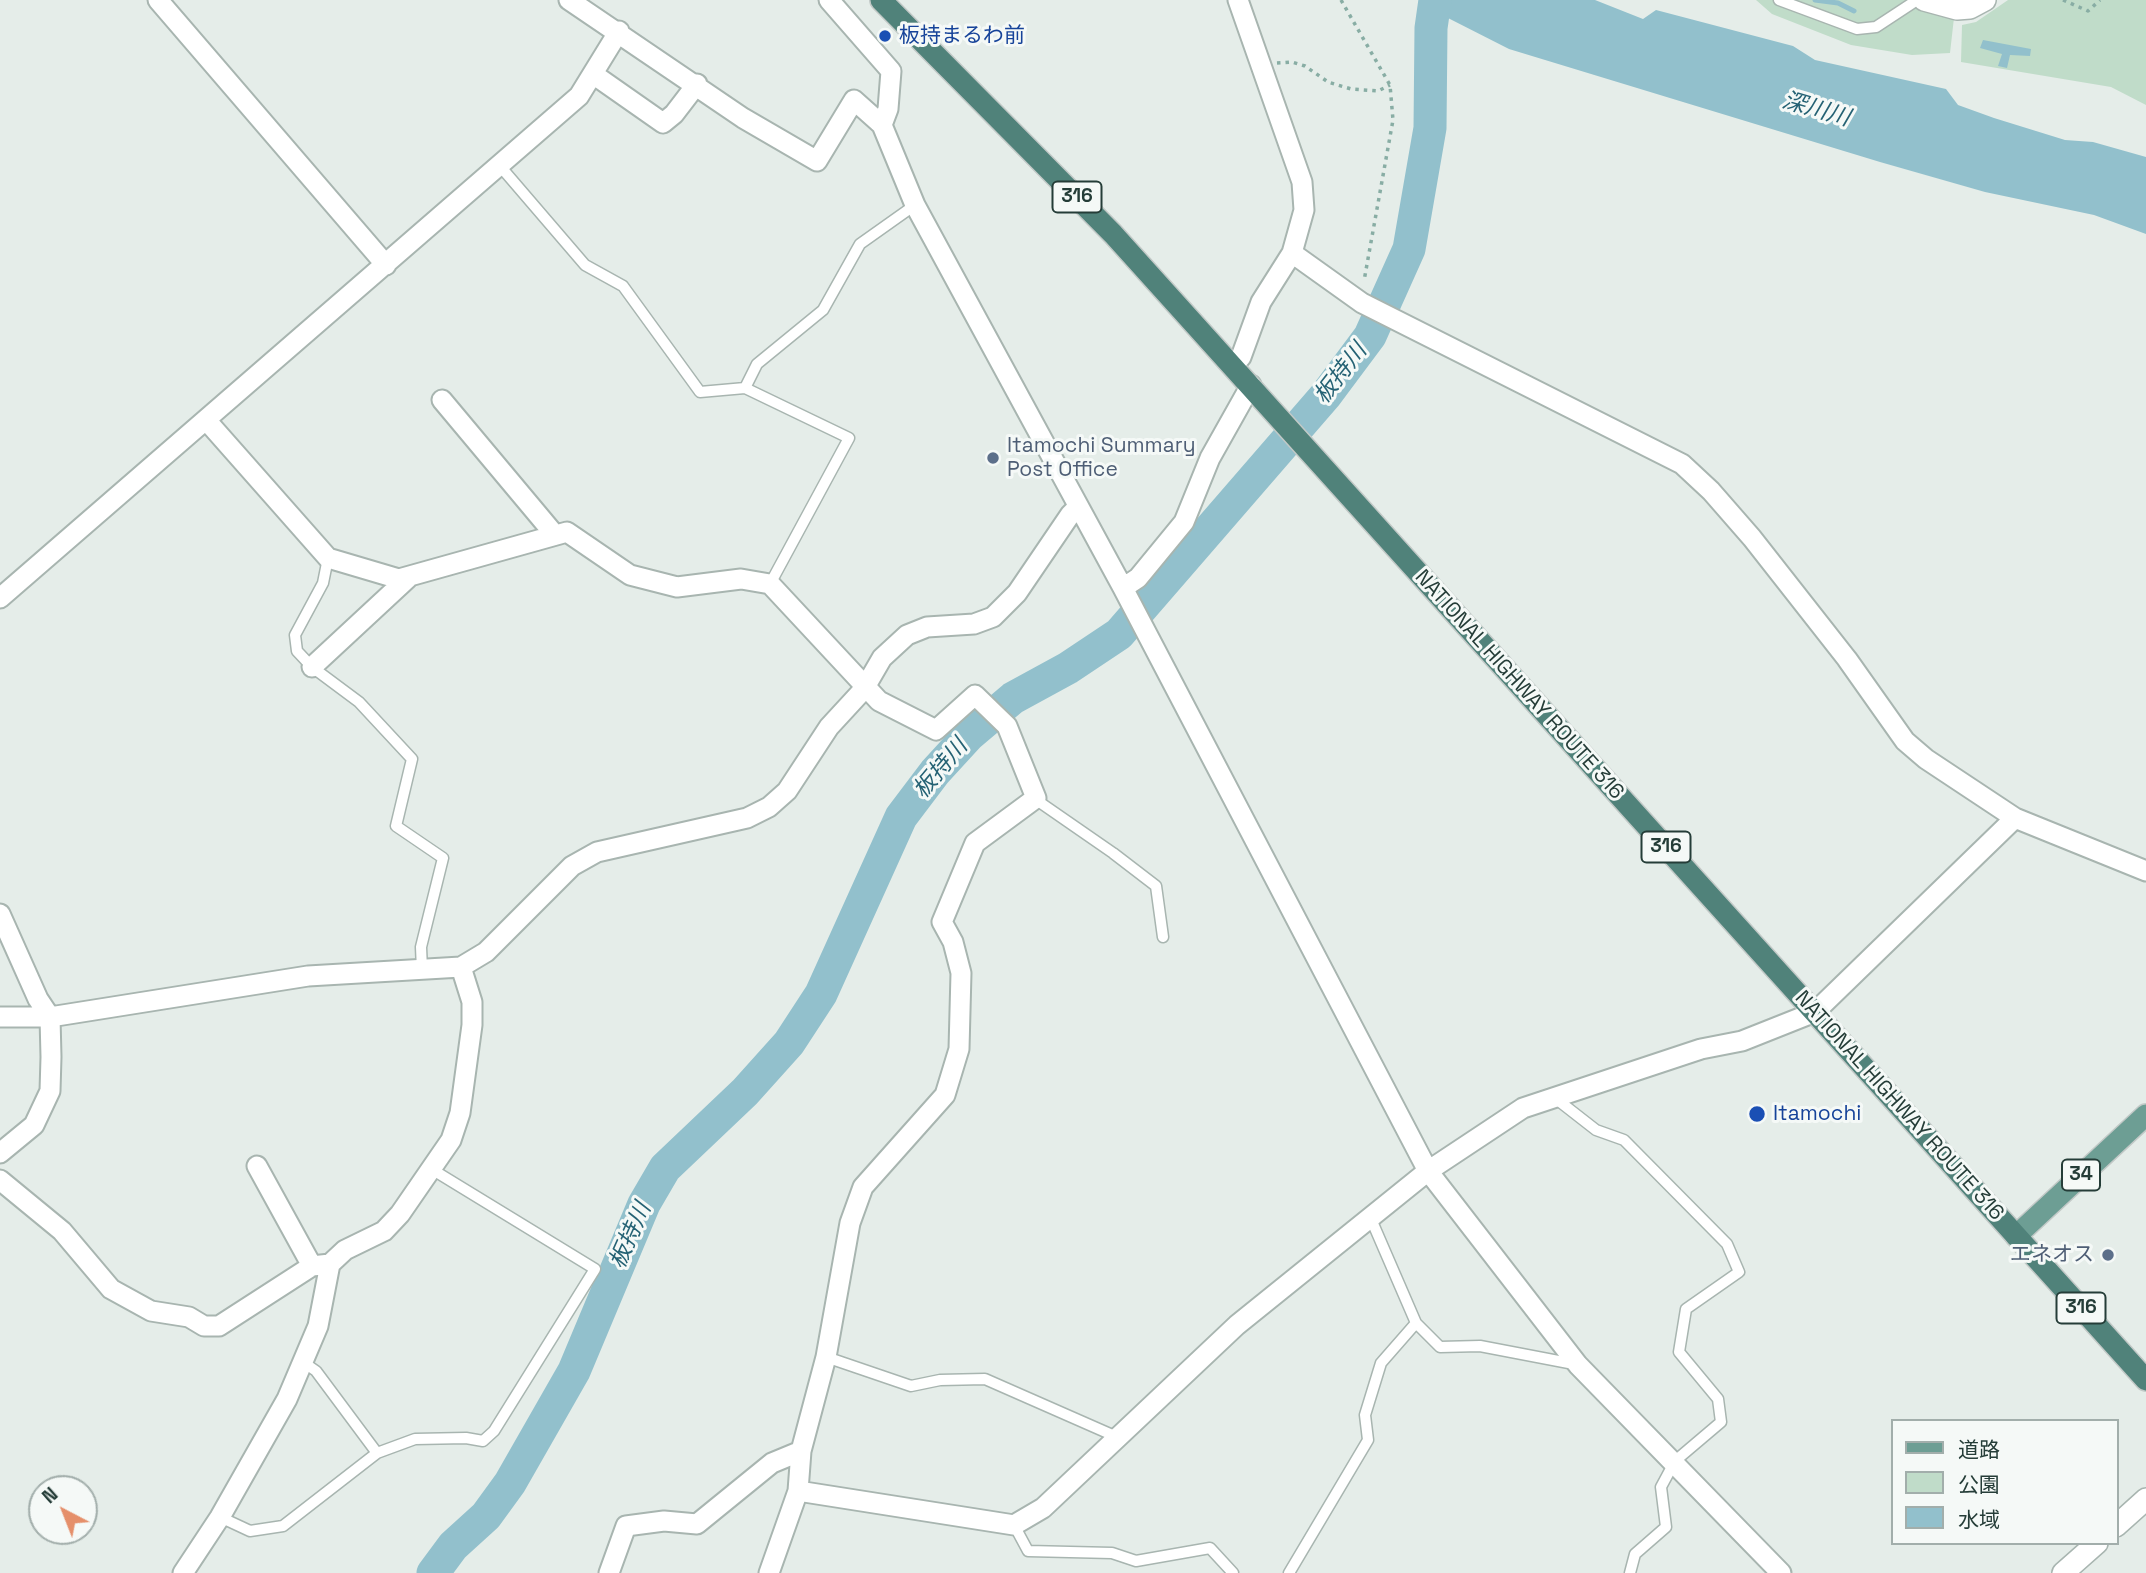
<!DOCTYPE html>
<html>
<head>
<meta charset="utf-8">
<style>
	body { margin:0 }
	#map { position:relative; width:2146px; height:1573px; overflow:hidden; background:#e5ede9; font-family:"Space Grotesk","Noto Sans JP",sans-serif }
	canvas { display:block }
	.legend { position:absolute; left:1891px; top:1419px; width:228px; height:126px; box-sizing:border-box; background:#f5f9f7; border:2px solid #a2aeab; margin:0; padding:9px 12px; list-style:none; font-size:21px; color:#253d38 }
	.legend li { display:flex; align-items:center; gap:14px; height:35px }
	.legend b { width:35px; border:2px solid #a2aeab }
	.north { position:absolute; left:28px; top:1475px; width:70px; height:70px; box-sizing:border-box; background:#f5f9f7; border:2px solid #a2aeab; border-radius:50%; rotate:318deg; font-size:19px; font-weight:700; line-height:28px; text-align:center; color:#253d38 }
	.north::after { content:''; display:block; margin:auto; width:24px; height:32px; background:#e58f6a; clip-path:polygon(50% 0,100% 100%,50% 72%,0 100%) }
</style>
</head>
<body>
<div id="map">
<canvas width="2146" height="1573"></canvas>
<ul class="legend">
<li><b style="height:9px;background:#6d9e94"></b>道路</li>
<li><b style="height:19px;background:#c0dcc9"></b>公園</li>
<li><b style="height:19px;background:#92c0cc"></b>水域</li>
</ul>
<div class="north">N</div>
</div>
<script>
const g = document.querySelector('canvas').getContext('2d');
g.lineJoin = 'round';
function fillPath(path, color) { g.fillStyle = color; g.fill(path, 'evenodd'); }
const poly = rows => new Path2D(rows.map(r => 'M' + r).join(''));
function stroke(path, color, width, dash) { g.strokeStyle = color; g.lineWidth = width; g.lineCap = dash ? 'butt' : 'round'; g.setLineDash(dash || []); g.stroke(path); }
function drawText(font, color, halo, rows, align = 'center') {
  g.font = font + ' "Space Grotesk","Noto Sans JP",sans-serif'; g.lineWidth = 6; g.setLineDash([]); g.textBaseline = 'middle'; g.strokeStyle = halo; g.fillStyle = color; for (const [text, x, y, turn = 0] of rows) {
    g.save(); g.translate(x, y); g.rotate((+turn || 0) * Math.PI / 180); g.textAlign = isNaN(turn) ? turn : align; if (halo) g.strokeText(text, 0, 0); g.fillText(text, 0, 0); g.restore();
  }
}
const green = poly([
	[1756,0,1956,0,1950,53,1912,55,1851,45,1772,14],
	[2008,0,2146,0,2146,105,2111,87,1961,62,1962,25,1976,22]
]);
const water = poly([
	[1419,0,1595,0,1643,19,1656,10,1793,46,1815,60,1946,89,1958,105,1994,118,2065,140,2093,142,2146,157,2146,234,2094,215,1985,192,1880,162,1509,49,1446,17],
	[1983,40,2031,49,2030,56,2010,55,2007,68,1998,66,2002,54,1980,48]
]);
const stream = poly([
	[1815,0,1838,3,1854,11]
]);
const river = poly([
	[433,1573,453,1546,486,1516,510,1483,574,1371,644,1204,665,1168,745,1092,789,1043,821,994,901,817,935,772,968,736,1013,698,1068,668,1119,634,1326,395,1370,336,1409,249,1430,128,1431,28,1435,0]
]);
const path = poly([
	[1341,0,1390,85,1393,120,1364,281],
	[2063,0,2088,11,2100,0],
	[1277,63,1292,62,1305,66,1328,82,1351,89,1378,91,1390,85]
]);
const service = poly([
	[1779,0,1857,29,1876,27,1917,0],
	[500,166,585,265,623,286,700,392,745,388,849,438,770,584],
	[745,388,757,364,823,310,860,244,915,205],
	[328,558,323,583,295,635,297,651,312,667,359,702,412,759,396,826,443,858,421,947,422,970],
	[1035,799,1113,853,1156,886,1163,937],
	[1555,1098,1596,1130,1624,1140,1727,1244,1739,1272,1686,1309,1679,1352,1718,1399,1721,1422,1675,1461,1661,1487,1666,1527,1635,1554,1630,1573],
	[1371,1219,1416,1323,1440,1347,1480,1346,1574,1364],
	[826,1357,911,1386,940,1380,985,1379,1117,1437],
	[303,1362,316,1371,377,1453],
	[220,1517,250,1531,283,1526,377,1453,415,1439,466,1438,483,1441,494,1431,595,1269,433,1170],
	[1014,1525,1028,1551,1112,1553,1136,1561,1210,1548,1233,1573],
	[1289,1573,1368,1440,1365,1415,1381,1363,1416,1323]
]);
const minor = poly([
	[158,0,386,265],
	[569,0,743,118,817,161,854,100,882,125],
	[829,0,891,71,888,109,882,125,915,205,1123,588,1428,1171,1578,1365,1781,1573],
	[593,74,663,123,674,114,697,84],
	[1292,253,1362,303,1682,464,1711,491,1752,538,1847,659,1905,741,1926,759,2015,818,2146,871],
	[1234,365,1241,357,1261,302,1292,253,1304,210,1302,182,1238,0],
	[442,400,555,535],
	[207,421,328,558,399,579,567,532,630,575,677,587,741,579,770,584,879,701,936,730,975,695,1007,726,1036,798,975,843,942,922,953,942,961,973,959,1049,945,1095,863,1187,850,1223,826,1357,801,1451,798,1491,769,1573],
	[1123,588,1138,578,1184,522,1210,458,1251,385],
	[0,598,579,96,619,31],
	[312,667,409,577],
	[0,914,38,999,50,1017,51,1057,50,1091,34,1125,0,1153],
	[0,1017,50,1017,308,976,461,967,486,952,572,866,597,852,747,818,769,807,787,791,829,727,864,689,882,658,907,635,927,627,974,624,993,617,1017,593,1070,515,1078,507],
	[257,1166,312,1266],
	[0,1180,62,1231,111,1289,151,1311,189,1317,204,1326,219,1326,312,1266,330,1264],
	[798,1491,1014,1525,1043,1508,1237,1325,1428,1171,1523,1108,1701,1049,1742,1041,1815,1012,2015,818],
	[183,1573,220,1517,287,1399,318,1326,330,1264,345,1250,384,1231,400,1214,451,1140,460,1113,472,1025,472,1002,461,967],
	[609,1573,626,1526,664,1521,697,1524,772,1463,801,1451]
]);
const tertiary = poly([
	[1924,0,1957,9,1970,8,1985,0],
	[2116,1526,2146,1499],
	[2063,1573,2097,1543]
]);
const primary = poly([
	[2016,1236,2146,1115]
]);
const trunk = poly([
	[881,0,1113,234,2146,1380]
]);
const markers = [
	[885,36,7,"#1a4fb4"],
	[993,458,7,"#5c6f8a"],
	[1757,1114,9,"#1a4fb4"],
	[2108,1255,7,"#5c6f8a"]
];
const shields = [
	[1077,197,49],
	[1666,847,49],
	[2081,1175,38],
	[2081,1308,49]
];
const shieldNames = [
	["316",1077,197],
	["316",1666,847],
	["34",2081,1175],
	["316",2081,1308]
];
const transitNames = [
	["板持まるわ前",899,36],
	["Itamochi",1773,1114]
];
const serviceNames = [
	["Itamochi Summary",1007,446],
	["Post Office",1007,470],
	["エネオス",2094,1255,"right"]
];
const streetNames = [
	["NATIONAL HIGHWAY ROUTE 316",1519,685,48],
	["NATIONAL HIGHWAY ROUTE 316",1899,1106,48]
];
const waterNames = [
	["深川川",1816,110,16],
	["板持川",1341,374,-52],
	["板持川",941,769,-50],
	["板持川",631,1236,-66]
];
fillPath(green, '#c0dcc9');
fillPath(water, '#92c0cc');
stroke(stream, '#92c0cc', 5);
stroke(river, '#92c0cc', 33);
stroke(service, '#a8b5b0', 13);
stroke(minor, '#a8b5b0', 23);
stroke(tertiary, '#a8b5b0', 24);
stroke(primary, '#c2c9c7', 24);
stroke(trunk, '#c2c9c7', 24);
stroke(path, '#88ada4', 3.5, [3.5, 5]);
stroke(service, '#fff', 10);
stroke(minor, '#fff', 19);
stroke(tertiary, '#fff', 21);
stroke(primary, '#6d9e94', 21);
stroke(trunk, '#50827a', 21);
for (const [x, y, r, color] of markers) { const dot = new Path2D(); dot.arc(x, y, r, 0, 2 * Math.PI); g.fillStyle = color; g.fill(dot); stroke(dot, '#f5f9f7', 2.5); }
for (const [x, y, w] of shields) { const box = new Path2D(); box.roundRect(x - w / 2, y - 15.5, w, 31, 5); g.fillStyle = '#f5f9f7'; g.fill(box); stroke(box, '#253d38', 2); }
drawText('bold 19px', '#253d38', null, shieldNames);
drawText('21px', '#164399', '#f5f9f7', transitNames, 'left');
drawText('21px', '#4e5e75', '#f5f9f7', serviceNames, 'left');
drawText('21px', '#253d38', '#f5f9f7', streetNames);
drawText('italic 23px', '#256274', '#f5f9f7', waterNames);
</script>
</body>
</html>
